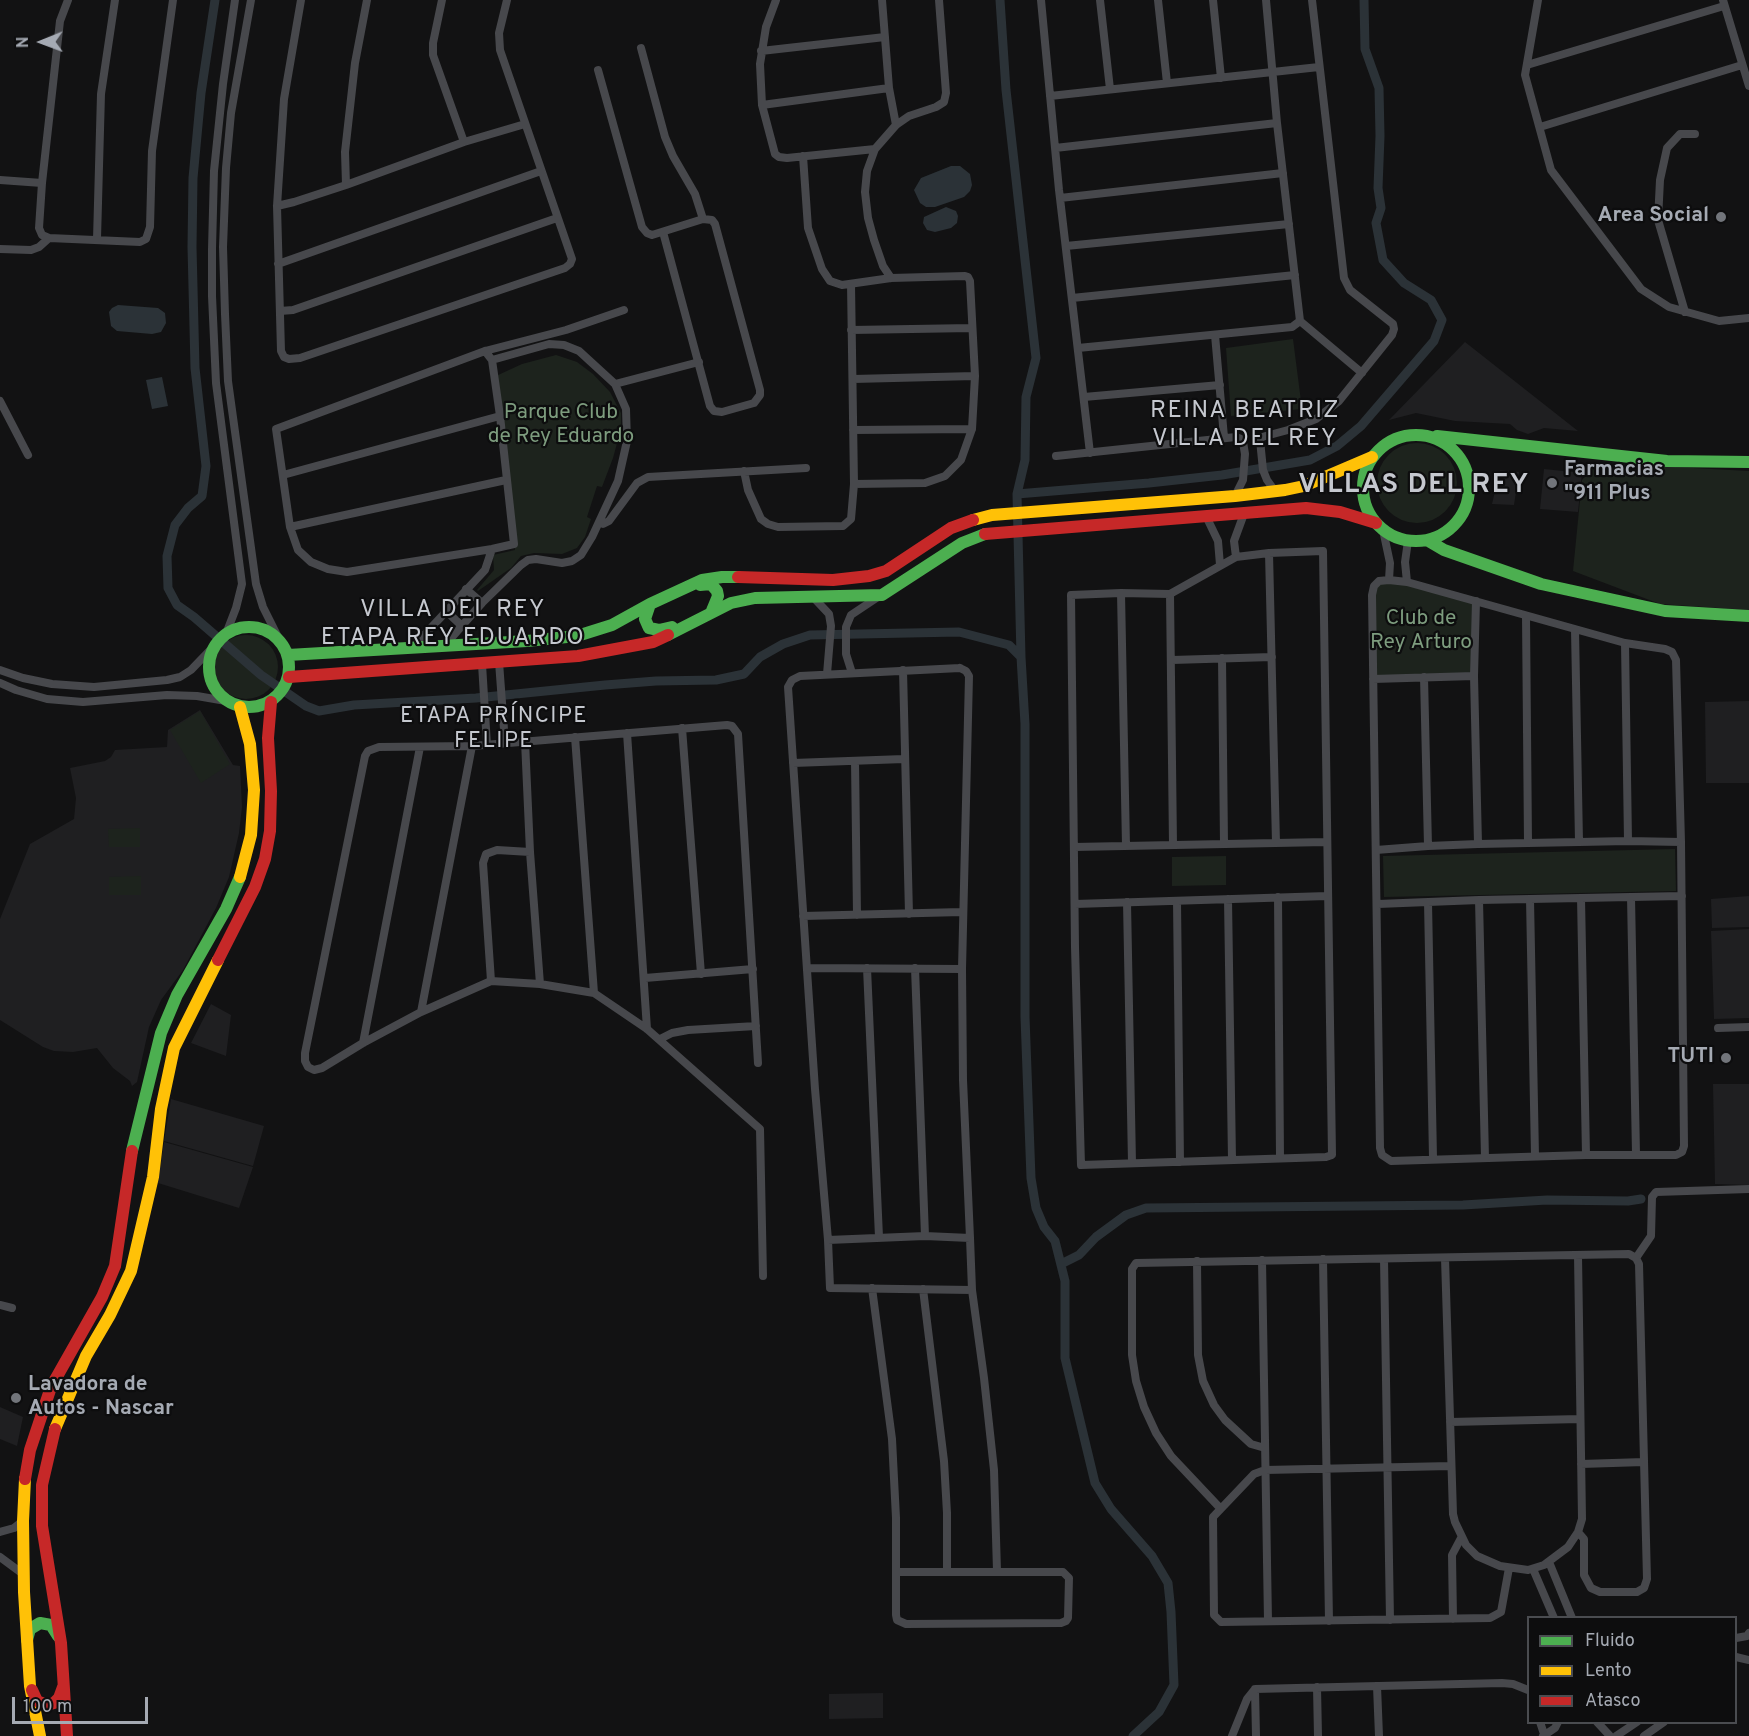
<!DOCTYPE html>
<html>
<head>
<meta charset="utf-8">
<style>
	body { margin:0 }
	#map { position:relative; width:1749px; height:1736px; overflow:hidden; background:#121213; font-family:Overpass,sans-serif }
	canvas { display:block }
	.legend { position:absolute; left:1527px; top:1616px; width:210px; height:108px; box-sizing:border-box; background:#0d0d0e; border:2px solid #4a4c50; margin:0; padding:8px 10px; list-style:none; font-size:18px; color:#a5aab3 }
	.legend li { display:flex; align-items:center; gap:12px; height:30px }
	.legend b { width:30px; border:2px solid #4a4c50 }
	.north { position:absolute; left:12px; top:12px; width:60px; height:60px; -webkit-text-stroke:4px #0d0d0e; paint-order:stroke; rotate:269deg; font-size:16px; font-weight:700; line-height:24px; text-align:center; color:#a5aab3 }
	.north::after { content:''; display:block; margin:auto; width:21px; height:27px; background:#a5aab3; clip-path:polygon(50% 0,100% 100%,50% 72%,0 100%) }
	.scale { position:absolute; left:12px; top:1697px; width:136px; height:27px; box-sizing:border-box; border:3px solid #a5aab3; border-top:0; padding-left:8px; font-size:18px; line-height:21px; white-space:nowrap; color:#a5aab3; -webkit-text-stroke:4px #0d0d0e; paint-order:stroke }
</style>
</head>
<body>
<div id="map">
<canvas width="1749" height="1736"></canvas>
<ul class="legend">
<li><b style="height:8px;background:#4caf50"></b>Fluido</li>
<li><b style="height:8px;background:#ffc107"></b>Lento</li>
<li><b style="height:8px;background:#c62828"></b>Atasco</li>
</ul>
<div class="north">N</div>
<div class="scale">100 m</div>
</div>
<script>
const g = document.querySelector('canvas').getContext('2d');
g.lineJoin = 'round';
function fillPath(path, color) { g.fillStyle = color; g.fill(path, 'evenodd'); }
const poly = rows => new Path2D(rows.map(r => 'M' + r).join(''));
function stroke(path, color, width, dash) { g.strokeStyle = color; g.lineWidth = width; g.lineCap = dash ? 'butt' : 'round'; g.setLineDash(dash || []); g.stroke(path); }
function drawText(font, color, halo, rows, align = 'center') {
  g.font = font + ' Overpass,sans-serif'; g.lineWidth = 4.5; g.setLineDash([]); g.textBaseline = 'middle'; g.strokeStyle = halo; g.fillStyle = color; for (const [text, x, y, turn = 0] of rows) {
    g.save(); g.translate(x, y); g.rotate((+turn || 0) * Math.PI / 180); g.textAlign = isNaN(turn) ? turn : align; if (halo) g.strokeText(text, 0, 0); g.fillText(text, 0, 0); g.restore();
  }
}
const built = poly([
	[1465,342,1578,431,1544,428,1528,434,1517,430,1510,424,1455,421,1416,413,1389,420],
	[1544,469,1582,473,1578,512,1540,509],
	[1500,470,1519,472,1514,505,1492,504],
	[1749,701,1749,783,1706,783,1705,702],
	[200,710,233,765,240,766,242,807,239,833,229,877,216,908,183,970,161,1000,149,1027,137,1082,132,1086,130,1081,113,1068,97,1048,73,1052,54,1051,43,1047,0,1020,0,919,30,844,74,819,76,798,70,768,105,761,111,757,115,750,167,747,168,730],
	[1749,896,1749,927,1712,928,1711,899],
	[1749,929,1749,1018,1714,1019,1711,931],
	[211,1004,231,1015,226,1056,191,1043],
	[1713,1084,1749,1084,1749,1185,1715,1184],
	[171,1099,264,1126,253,1166,164,1141],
	[164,1142,253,1167,239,1208,158,1183],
	[0,1407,23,1417,17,1446,0,1439],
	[883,1693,883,1718,829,1719,829,1694]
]);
const green = poly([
	[1293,339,1302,409,1231,416,1226,348],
	[556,355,577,362,593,374,610,392,621,413,621,429,613,458,602,487,597,486,587,517,591,519,585,537,577,548,562,554,534,553,521,556,511,568,478,591,477,590,494,570,493,555,515,550,496,376,522,364],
	'1377 483a40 40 0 1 1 80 0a40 40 0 1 1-80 0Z',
	[1620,464,1749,471,1749,610,1660,604,1573,571,1582,480,1594,466,1597,468,1610,470],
	[1389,580,1476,601,1474,676,1373,679,1374,586],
	'214 667a32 32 0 1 1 64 0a32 32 0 1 1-64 0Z',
	[200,711,230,764,201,783,170,730],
	[140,828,140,847,109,847,108,829],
	[1675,849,1676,891,1384,897,1383,856],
	[1226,856,1226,885,1172,886,1172,857],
	[141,876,141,895,109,895,109,877]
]);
const water = poly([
	[951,166,960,166,970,174,972,185,970,191,964,197,935,207,926,207,920,203,914,190,921,178],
	[946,207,956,211,958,216,957,223,951,228,935,232,927,230,923,223,924,217],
	[118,305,158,308,165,313,166,323,161,332,152,334,117,331,111,326,109,312,112,308],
	[162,377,168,406,152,409,146,380]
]);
const canal = poly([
	[215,0,201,93,193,178,192,247,195,368,206,466,202,496,188,508,175,525,167,556,168,588,177,605,194,617,261,675,306,706,319,711,354,705,476,698,605,685,656,681,716,680,744,674,760,657,783,644,810,635,959,632,1009,645,1021,657,1025,724,1025,1017,1031,1178,1036,1208,1044,1227,1055,1241,1065,1281,1065,1358,1095,1483,1111,1509,1152,1556,1168,1583,1171,1612,1174,1685,1159,1712,1133,1736],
	[1000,0,1006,90,1036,358,1026,397,1025,460,1017,494,1021,657],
	[1017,494,1149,483,1222,475,1310,460,1337,446,1361,426,1434,341,1442,320,1431,300,1404,283,1383,260,1376,223,1381,208,1378,188,1380,136,1379,88,1365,49,1364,0],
	[1061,1264,1079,1255,1096,1237,1126,1215,1146,1208,1463,1205,1547,1200,1628,1201,1641,1199]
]);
const street = poly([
	[68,0,60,21,42,183,39,228,42,235,49,238,140,242,146,239,150,227,152,151,173,0],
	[251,0,231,113,226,168,223,247,225,314,228,381,256,584,263,607,279,639],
	[301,0,284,99,277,206,281,351,284,357,289,359,300,358,565,268,570,264,572,259,500,50,499,33,507,0],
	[442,0,433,43,433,55,464,142],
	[776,0,766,27,760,64,762,105,775,154,779,157,787,158,875,149],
	[882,0,889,88,896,125],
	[1041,0,1059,190,1090,453],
	[1100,0,1110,89],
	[1158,0,1167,83],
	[1213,0,1221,78],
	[1266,0,1277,123,1300,321],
	[1538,0,1525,75,1551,170,1641,289,1669,307,1719,321,1749,318],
	[1723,0,1749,86],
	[641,48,665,137,673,156,695,194,703,219],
	[761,51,885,37],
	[1527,65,1724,6],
	[598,70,642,227,647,233,652,235,703,219,712,220,715,224,760,390,760,395,754,403,722,412,714,411,710,406,663,232],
	[1050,96,1319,67],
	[762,105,889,88],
	[1540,127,1742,65],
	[1055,148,1277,123],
	[803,156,808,228,822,269,830,281,842,285,891,278,965,276,968,277,970,281,975,376,972,429,961,460,945,476,925,483,854,484],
	[0,180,42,183],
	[346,185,345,152,355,63,367,0],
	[1060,198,1283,173],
	[277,206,294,202,346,185,464,142,525,124],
	[97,239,101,94,115,0],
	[1066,246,1289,224],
	[0,249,31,250,39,247,49,238],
	[278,264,541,171],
	[891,278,883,266,874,240,868,218,865,192,867,171,875,149,896,125,909,116,936,107,944,102,946,93,939,0],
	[1072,298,1295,275],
	[280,311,293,310,557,218],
	[1685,312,1658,220,1660,180,1667,148,1680,134,1695,134],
	[851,330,972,328],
	[1215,335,1224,437],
	[1078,348,1292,327,1300,321,1362,373],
	[485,351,492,360,500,416,514,544,492,549,347,572,328,569,311,562,298,550,290,527,276,429,485,351,566,330,624,310],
	[853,379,975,376],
	[615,384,699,362],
	[1084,397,1220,385],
	[0,401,28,455],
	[853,430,972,429],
	[1056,456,1236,437,1241,439,1243,442,1245,454,1243,480,1235,496],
	[744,471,748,490,761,519,768,524,778,527,843,526,851,519,854,484,851,284],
	[283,475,500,416],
	[1275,491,1267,480,1263,470,1260,440,1262,437,1288,430,1316,419,1339,401,1392,335,1394,329,1393,324,1350,290,1344,278,1312,0],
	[1206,516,1218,541,1220,565],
	[599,522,603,524,609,521,637,483,648,477,806,468],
	[290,527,506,480],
	[1383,530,1390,563,1389,580],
	[1323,551,1332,1155,1326,1157,1081,1165,1075,947,1071,595,1121,593,1170,594,1236,557,1269,553,1323,551],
	[1269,553,1276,843],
	[1236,557,1234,541,1245,511],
	[1389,580,1407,582,1625,643,1665,649,1672,652,1676,660,1681,842,1684,1146,1682,1152,1676,1155,1586,1155,1391,1161,1382,1155,1380,1148,1372,595,1374,586,1379,581,1389,580],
	[1407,582,1405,562,1408,541],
	[466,589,482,603],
	[1121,593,1126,846],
	[1170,594,1173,845],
	[813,597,829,614,831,626,827,674],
	[446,611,462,626],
	[226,634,236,608,242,584,216,383,212,296,212,249,214,171,223,84,235,0],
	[445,645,482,603,521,565,528,560,536,559,562,563,572,561,581,555,592,537,618,481,627,441,626,409,615,384,579,351,564,345,549,344,492,360],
	[413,647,485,570,492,549],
	[1222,658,1224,844],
	[1172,660,1272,657],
	[499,662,505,743],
	[482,664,487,745],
	[960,668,966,671,969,676,962,969,963,1080,970,1238,925,1236,828,1240,815,1089,788,687,792,680,800,676,960,668],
	[0,670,23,678,52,684,94,687,167,680,180,677,191,670,215,645],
	[903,670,909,914],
	[852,673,846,654,846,627,851,615,878,597],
	[1373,679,1474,676,1476,601],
	[0,683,16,690,47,699,83,702,167,695,197,696,226,701],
	[682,728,701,974],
	[627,733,647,1029],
	[575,737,594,993],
	[525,741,530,852,540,984],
	[855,761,857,915],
	[793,763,904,759],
	[1628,841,1681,842],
	[1579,842,1628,841,1625,643],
	[1528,843,1579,842,1575,630],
	[1478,844,1528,843,1526,616],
	[1428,846,1478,844,1474,676],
	[1074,847,1326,842],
	[1376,850,1428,846,1424,677],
	[1278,897,1280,1158],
	[1228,899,1232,1160],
	[1177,901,1180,1162],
	[1127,902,1132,1163],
	[1075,904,1327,896],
	[1378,904,1428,902],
	[803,916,962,912],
	[807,968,962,969],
	[867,968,879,1237],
	[915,968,925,1236],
	[645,978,753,969],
	[491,981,483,863,486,854,497,850,530,852],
	[421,1012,472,746],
	[1718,1028,1749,1027],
	[660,1039,672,1033,688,1030,756,1026],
	[363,1043,420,747],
	[758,1063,738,734,732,726,727,725,472,746,379,747,368,751,365,756,305,1053,305,1061,308,1067,314,1070,322,1068,363,1043,421,1012,491,981,540,984,594,993,647,1029,760,1129,763,1276],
	[1636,1154,1631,897,1682,896],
	[1586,1155,1581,898,1631,897],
	[1535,1156,1530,899,1581,898],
	[1433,1158,1428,902,1479,900],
	[1485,1158,1479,900,1530,899],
	[828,1240,830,1288,972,1290,970,1238],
	[1445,1258,1453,1514,1455,1522,1466,1545,1477,1556,1500,1566,1528,1570,1544,1565,1568,1547,1578,1532,1582,1519,1578,1255],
	[1636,1258,1651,1236,1652,1197,1656,1192,1749,1189],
	[1323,1259,1329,1621],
	[1384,1259,1390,1620],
	[1262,1260,1268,1621],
	[1197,1261,1198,1355,1203,1381,1214,1405,1225,1420,1251,1444,1265,1448],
	[872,1288,892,1439,896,1518,896,1615,897,1620,906,1624,1061,1623,1066,1621,1068,1618,1069,1578,1063,1572,896,1572],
	[923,1289,944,1461,947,1513,947,1571],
	[972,1290,984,1378,994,1470,997,1571],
	[0,1305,12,1308],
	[1450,1422,1580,1419],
	[1581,1464,1644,1462],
	[1451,1466,1265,1470,1254,1474,1213,1517,1214,1615,1221,1622,1490,1618,1501,1612,1509,1568],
	[1220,1508,1171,1456,1156,1433,1144,1407,1136,1381,1132,1355,1132,1269,1136,1263,1629,1254,1636,1258,1639,1264,1647,1579,1644,1588,1637,1592,1600,1592,1591,1588,1584,1575,1584,1539,1578,1532],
	[0,1532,14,1528,23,1521],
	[0,1557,23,1574],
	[1549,1562,1572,1618],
	[1533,1569,1554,1618],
	[1453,1619,1452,1555,1461,1538],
	[1736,1638,1747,1636,1749,1633],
	[1736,1657,1749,1660],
	[1377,1686,1379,1736],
	[1317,1687,1318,1736],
	[1255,1689,1256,1736],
	[1540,1722,1544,1734],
	[1597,1722,1610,1736],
	[1232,1736,1247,1699,1255,1689,1502,1683,1513,1684,1528,1690],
	[1543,1736,1555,1728,1558,1722],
	[1616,1736,1637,1722],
	[1644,1736,1664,1722]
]);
const fast = poly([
	'1363 488a53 53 0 1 1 106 0a53 53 0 1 1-106 0Z',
	[1437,436,1667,461,1749,462],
	[1427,540,1444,550,1541,584,1665,611,1749,616],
	[700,585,711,584,717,591,718,596,711,613],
	[650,604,645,619,649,628,659,630,672,627],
	'209 667a40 40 0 1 1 80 0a40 40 0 1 1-80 0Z',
	[668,635,731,603,755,598,882,595,962,543,985,534],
	[288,655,527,641,577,636,612,625,650,604,702,580,722,577,738,577],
	[132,1151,161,1033,177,995,226,909,240,877],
	[27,1640,30,1629,40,1623,51,1625,58,1636]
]);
const slow = poly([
	[973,520,992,515,1235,496,1285,490,1304,486,1372,457],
	[240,707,250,744,254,790,251,835,240,877],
	[55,1429,86,1356,110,1315,131,1271,153,1177,161,1109,174,1048,218,960],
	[25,1479,23,1521,24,1592,30,1686,40,1736]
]);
const jam = poly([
	[985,534,1306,508,1340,512,1376,523],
	[738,577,833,580,869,576,886,571,951,528,973,520],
	[289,677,578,656,653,642,668,635],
	[218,960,255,887,265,859,270,831,271,791,268,738,271,702],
	[55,1429,42,1485,42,1526,61,1643,67,1736],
	[25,1479,30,1450,51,1387,102,1297,115,1266,132,1151],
	[32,1690,37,1701,47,1705,54,1703,59,1698,63,1687]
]);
const markers = [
	[1721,217,6,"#72757b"],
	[1552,483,6,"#72757b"],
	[1726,1058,6,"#72757b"],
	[16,1398,6,"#72757b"]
];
const poiNames = [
	["Area Social",1709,217],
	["Farmacias",1564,471,"left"],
	["\"911 Plus",1564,495,"left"],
	["TUTI",1714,1058],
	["Lavadora de",28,1386,"left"],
	["Autos - Nascar",28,1410,"left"]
];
const parkNames = [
	["Parque Club",561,414],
	["de Rey Eduardo",561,438],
	["Club de",1421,620],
	["Rey Arturo",1421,644]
];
const neighbourhoodNames = [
	["ETAPA PRÍNCIPE",494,718],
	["FELIPE",494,743]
];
const quarterNames = [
	["REINA BEATRIZ",1245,412],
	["VILLA DEL REY",1245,440],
	["VILLA DEL REY",453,611],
	["ETAPA REY EDUARDO",453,639]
];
const districtNames = [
	["VILLAS DEL REY",1414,487]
];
fillPath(built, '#1f1f21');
fillPath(green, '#1d231d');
fillPath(water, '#2b3237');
stroke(canal, '#2b3237', 9);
stroke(street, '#47484c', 8);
stroke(fast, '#4caf50', 12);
stroke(slow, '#ffc107', 12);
stroke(jam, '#c62828', 12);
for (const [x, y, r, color] of markers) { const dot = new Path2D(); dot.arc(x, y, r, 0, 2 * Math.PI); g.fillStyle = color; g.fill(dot); stroke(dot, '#0d0d0e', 2); }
drawText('bold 21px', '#a5aab3', '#0d0d0e', poiNames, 'right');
drawText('21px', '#7d9c7e', '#0d0d0e', parkNames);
g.letterSpacing = '1.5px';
drawText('22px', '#c5c8cf', '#0d0d0e', neighbourhoodNames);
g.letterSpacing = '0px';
g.letterSpacing = '1.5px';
drawText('24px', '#c5c8cf', '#0d0d0e', quarterNames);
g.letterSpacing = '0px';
g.letterSpacing = '1.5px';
drawText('bold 27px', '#c5c8cf', '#0d0d0e', districtNames);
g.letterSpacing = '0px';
</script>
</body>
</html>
